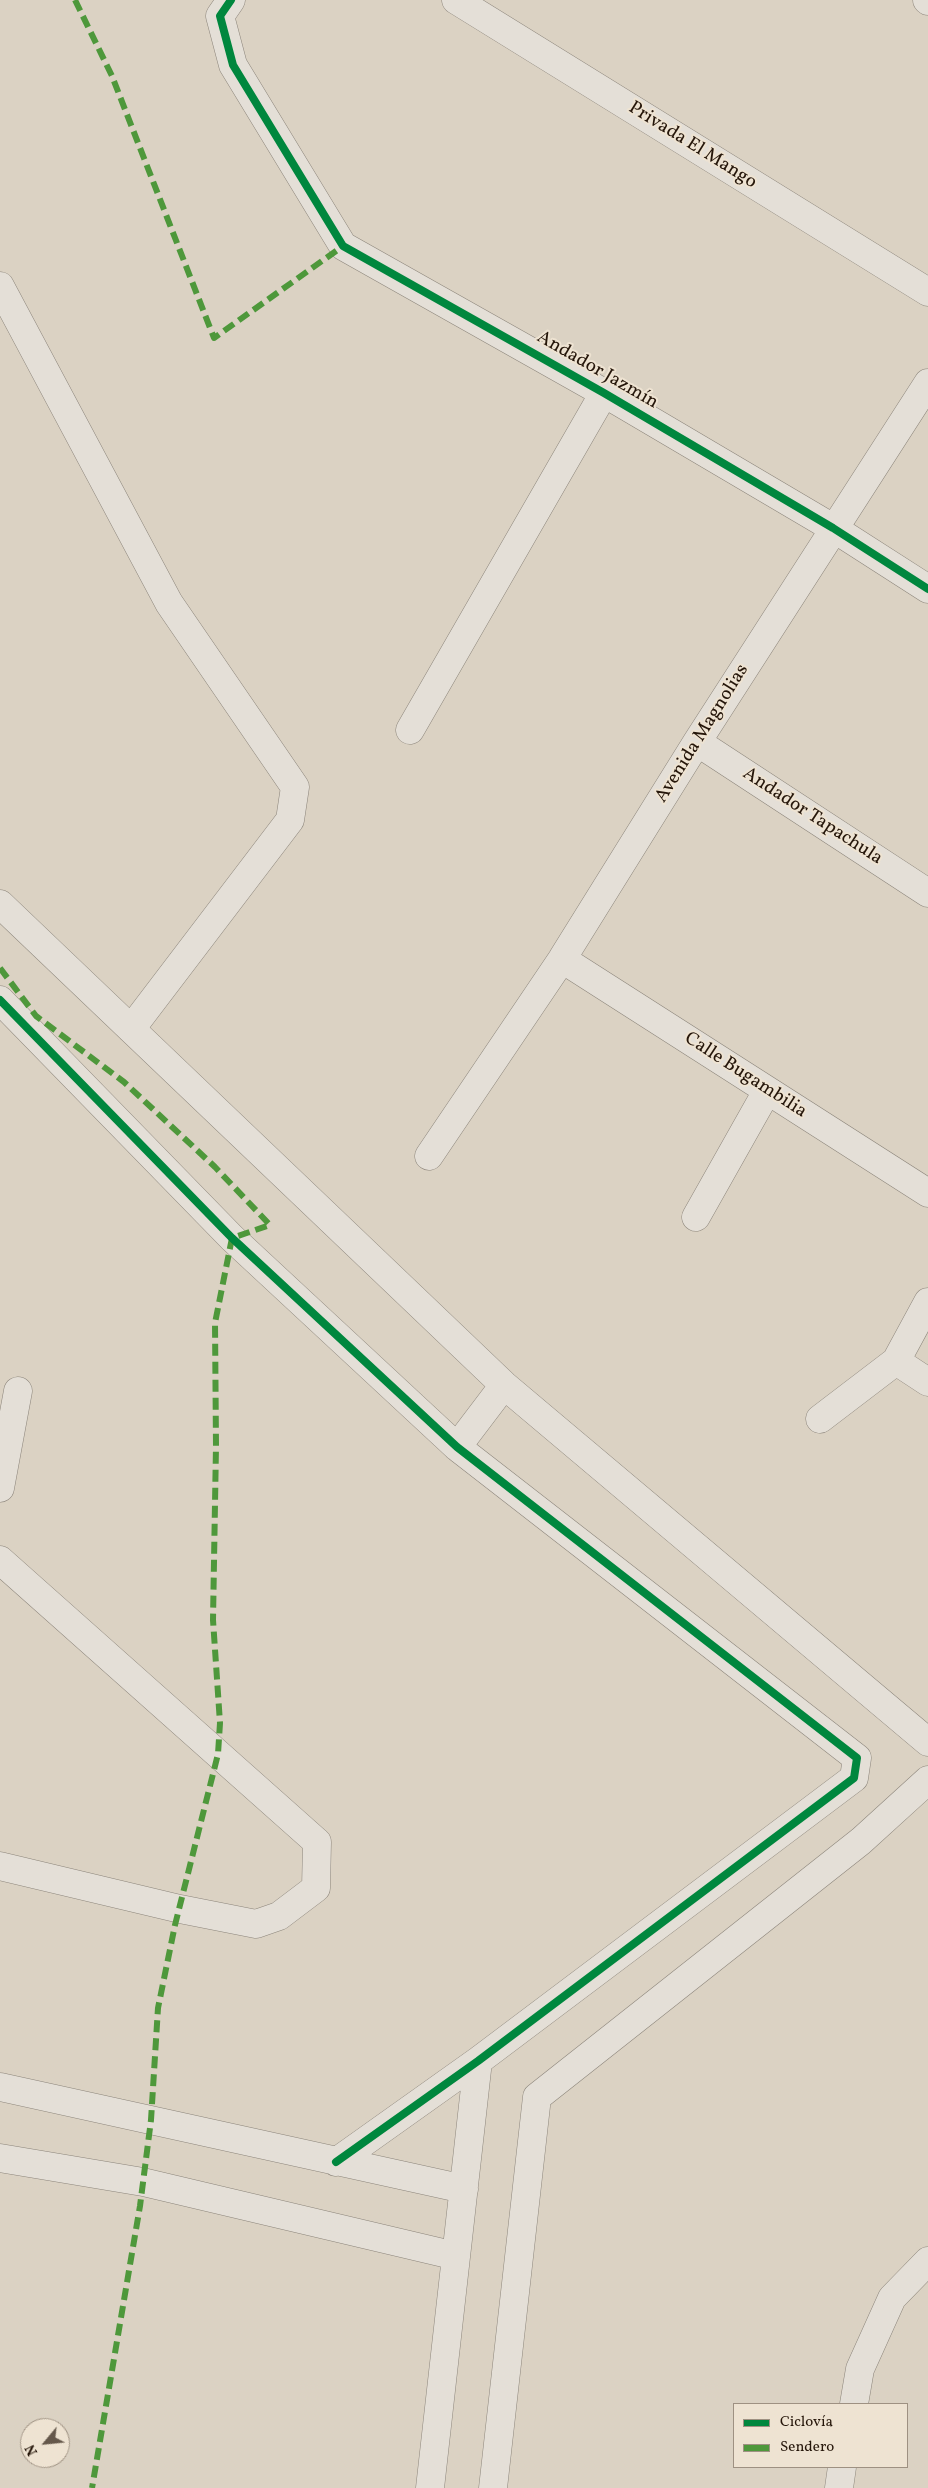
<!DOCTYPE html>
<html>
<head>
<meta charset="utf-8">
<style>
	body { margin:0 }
	#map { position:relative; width:928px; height:2488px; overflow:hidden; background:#dbd2c3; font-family:Vollkorn,serif }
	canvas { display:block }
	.legend { position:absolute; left:733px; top:2403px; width:175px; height:65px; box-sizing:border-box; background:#eee3d2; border:1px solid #9e9182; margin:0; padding:6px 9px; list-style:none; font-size:15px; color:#25160a }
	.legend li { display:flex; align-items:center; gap:10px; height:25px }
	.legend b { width:25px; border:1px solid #9e9182 }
	.north { position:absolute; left:20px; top:2418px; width:50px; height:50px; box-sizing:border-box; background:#eee3d2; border:1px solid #9e9182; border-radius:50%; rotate:242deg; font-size:14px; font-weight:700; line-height:20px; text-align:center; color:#25160a }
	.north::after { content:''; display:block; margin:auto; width:18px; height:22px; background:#65584b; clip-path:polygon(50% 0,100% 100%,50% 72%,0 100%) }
</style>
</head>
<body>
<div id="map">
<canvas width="928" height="2488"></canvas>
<ul class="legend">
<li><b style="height:6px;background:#00873e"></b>Ciclovía</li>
<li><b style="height:6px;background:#4e983b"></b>Sendero</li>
</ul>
<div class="north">N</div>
</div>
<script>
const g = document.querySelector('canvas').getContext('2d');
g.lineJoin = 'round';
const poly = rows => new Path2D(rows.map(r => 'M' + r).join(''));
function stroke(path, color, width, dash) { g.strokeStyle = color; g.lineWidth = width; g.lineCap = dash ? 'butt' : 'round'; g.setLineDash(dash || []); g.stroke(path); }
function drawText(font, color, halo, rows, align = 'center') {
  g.font = font + ' Vollkorn,serif'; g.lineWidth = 4; g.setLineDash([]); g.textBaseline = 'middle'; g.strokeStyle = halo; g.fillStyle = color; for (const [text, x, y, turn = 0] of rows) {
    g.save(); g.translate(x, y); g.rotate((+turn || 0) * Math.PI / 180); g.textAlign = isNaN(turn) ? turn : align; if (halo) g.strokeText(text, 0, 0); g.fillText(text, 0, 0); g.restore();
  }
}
const minor = poly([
	[231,0,220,16,233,65,343,246,604,393,833,528,928,589],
	[456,0,928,292],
	[927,0,928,1],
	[0,286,169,603,295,787,290,820,131,1029],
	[410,730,604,393],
	[697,742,928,893],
	[0,904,504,1385,928,1742],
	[562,959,928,1193],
	[0,1000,232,1238,457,1447,857,1758,854,1778,478,2061,336,2162],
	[429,1156,562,959,697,742,928,383],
	[696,1217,767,1091],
	[896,1361,928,1382],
	[820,1419,896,1361,928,1302],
	[457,1447,504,1385],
	[0,1488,18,1391],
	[0,1560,317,1842,316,1888,279,1916,256,1924,180,1909,0,1866],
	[0,2087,464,2189],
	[0,2158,143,2182,456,2256],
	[854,2404,860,2369,892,2298,928,2261],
	[430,2488,478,2061],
	[493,2488,537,2097,861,1841,928,1780],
	[839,2488,842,2467]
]);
const quiet = poly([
	[75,0,112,76,214,338,343,246],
	[0,968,36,1016,124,1082,215,1167,270,1225,232,1238,215,1323,216,1446,213,1620,220,1723,218,1754,175,1925,158,2008,151,2120,140,2206,92,2488]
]);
const cycleway = poly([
	[231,0,220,16,233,65,343,246,604,393,833,528,928,589],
	[0,1000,232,1238,457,1447,857,1758,854,1778,478,2061,336,2162]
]);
const streetNames = [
	["Privada El Mango",692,146,32],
	["Andador Jazmín",597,371,30],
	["Avenida Magnolias",703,734,-58],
	["Andador Tapachula",812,817,33],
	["Calle Bugambilia",745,1076,33]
];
stroke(minor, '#8c857b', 29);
stroke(minor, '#e4dfd7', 28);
stroke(quiet, '#4e983b', 6, [12, 6]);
stroke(cycleway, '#00873e', 8);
drawText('19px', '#25160a', '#eee3d2', streetNames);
</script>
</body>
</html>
